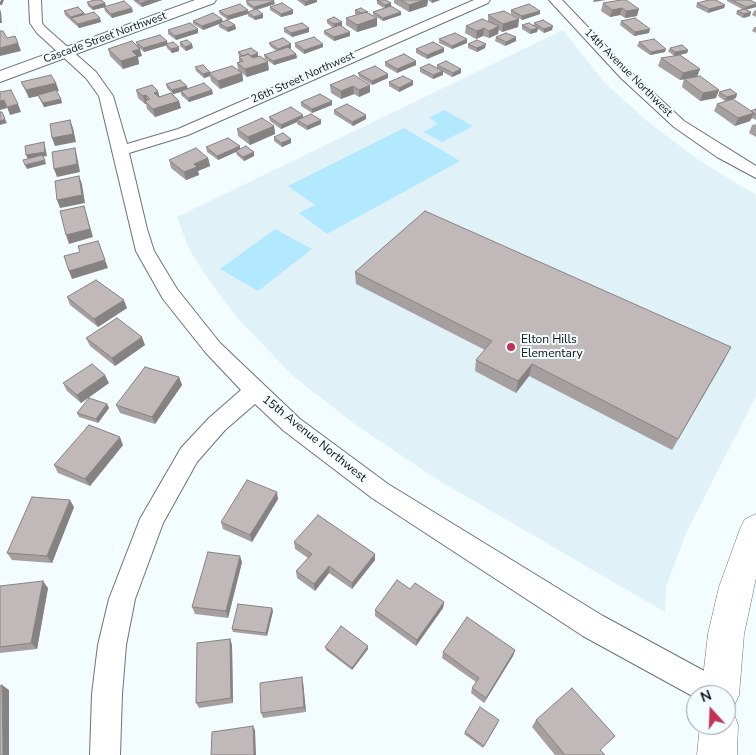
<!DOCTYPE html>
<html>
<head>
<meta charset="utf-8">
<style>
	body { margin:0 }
	#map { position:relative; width:756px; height:755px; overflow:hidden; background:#f3fcff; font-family:"Nunito Sans",sans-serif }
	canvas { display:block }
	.north { position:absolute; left:686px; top:685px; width:50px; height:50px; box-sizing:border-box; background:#f3fcff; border:1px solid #979ea0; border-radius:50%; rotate:340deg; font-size:14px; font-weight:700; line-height:20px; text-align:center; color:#0e1112 }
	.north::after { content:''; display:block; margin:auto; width:18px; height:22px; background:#c33357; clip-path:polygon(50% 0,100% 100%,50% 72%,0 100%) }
</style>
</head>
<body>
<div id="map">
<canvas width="756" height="755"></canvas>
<div class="north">N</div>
</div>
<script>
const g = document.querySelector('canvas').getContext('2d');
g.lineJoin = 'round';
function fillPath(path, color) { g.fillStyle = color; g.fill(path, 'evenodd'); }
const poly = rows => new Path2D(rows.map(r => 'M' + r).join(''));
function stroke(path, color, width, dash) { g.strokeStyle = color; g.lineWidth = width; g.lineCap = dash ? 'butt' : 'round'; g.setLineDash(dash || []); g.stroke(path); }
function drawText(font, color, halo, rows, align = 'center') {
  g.font = font + ' "Nunito Sans",sans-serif'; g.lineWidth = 4; g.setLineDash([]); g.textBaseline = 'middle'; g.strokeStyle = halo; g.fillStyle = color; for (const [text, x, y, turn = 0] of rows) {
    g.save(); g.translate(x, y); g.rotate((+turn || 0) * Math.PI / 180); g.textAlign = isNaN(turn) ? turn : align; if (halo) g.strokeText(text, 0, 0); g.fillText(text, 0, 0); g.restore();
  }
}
const built = poly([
	[563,30,604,82,647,121,700,161,756,195,756,396,686,533,666,587,665,612,438,480,356,425,293,376,238,319,211,283,190,251,177,217]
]);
const green = poly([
	[444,110,473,126,442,142,423,132,438,124,429,118],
	[404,128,460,161,327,234,299,213,315,205,288,186],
	[275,229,312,249,258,291,220,269]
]);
const minor = poly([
	[29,0,41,0,42,23,45,27,96,72,113,96,127,144,178,129,474,0,490,0,488,3,188,135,129,153,147,229,154,251,177,289,220,343,300,419,388,484,603,616,730,685,735,695,730,705,726,707,726,695,696,695,696,698,583,636,372,498,284,431,255,404,225,430,197,462,163,523,135,599,126,645,122,694,120,755,90,755,92,694,98,645,109,599,140,519,181,448,209,418,241,390,206,353,163,299,136,251,99,96,86,78,37,33,30,23,29,0],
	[549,0,562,0,631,72,684,121,756,166,756,178,717,157,674,127,621,78,549,0]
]);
const tertiary = poly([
	[195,0,216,0,214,3,0,82,0,71,195,0]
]);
const secondary = poly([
	[756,514,756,578,744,634,739,695,733,708,729,710,733,711,738,725,737,755,697,755,700,725,726,725,726,695,701,695,708,634,719,587,740,529,745,519,756,514]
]);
const wall = poly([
	[133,0,162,0,142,7,134,1],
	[297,0,317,0,317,2,305,6],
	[377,0,391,3,391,6,401,15,383,21,373,15,373,12,384,8,377,4],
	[394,0,440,0,432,3,428,0,427,6,409,12,394,3],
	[621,0,637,16,625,18,620,15,610,17,601,11,603,3],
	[727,0,750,0,756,7,746,10,750,16,743,18,736,14,737,11,742,9,727,1],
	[246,1,275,4,257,10,263,18,255,20,248,16,248,14,228,20,220,14,219,11,249,12,254,10,247,5],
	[87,2,105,3,106,7,133,12,112,18,105,11,104,7,93,10,88,6],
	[697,3,725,5,724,8,708,13,696,7],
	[270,7,293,10,293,14,281,17,270,10],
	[355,10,368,13,377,18,377,26,357,32,346,25,346,18,357,15,355,14],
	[511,10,540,11,540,14,522,20,511,14],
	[756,10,756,17,752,15,754,11],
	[64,11,84,13,85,14,101,22,79,28,65,15],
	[488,15,519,19,518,27,502,32,499,30,498,34,489,38,483,36,476,39,465,33,466,26,488,21],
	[222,19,223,22,235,25,236,29,228,32,219,27,219,24,203,30,193,24,193,21],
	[327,20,342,26,340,26,350,36,334,41,324,34,324,31,333,28,327,23],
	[621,21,649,33,634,36,620,25],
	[534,23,552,30,544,33,538,29,537,32,530,34,522,29,522,25,534,26],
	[754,27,756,27,756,33,752,31],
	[284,28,309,28,309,32,292,37,284,32],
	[198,29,198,33,176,40,168,34,168,30],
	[496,37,516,41,505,46,495,41],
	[439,39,467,43,452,49,439,43],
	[136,42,168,44,179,51,172,53,167,48,166,45,144,52,137,46],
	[180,42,193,48,186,51,180,46],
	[639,42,665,52,650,55,637,46],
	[269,43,291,44,291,48,290,49,296,54,297,58,274,65,265,59,264,55,276,51,270,46],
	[295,43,323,44,323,47,304,54,295,47],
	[468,44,485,48,477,52,468,48],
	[670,48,688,50,687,53,680,55,700,69,697,76,716,98,700,101,682,87,684,79,680,80,658,66,661,58,674,56,668,51],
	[108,49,142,56,138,57,139,64,123,69,110,56],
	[416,49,444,52,427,59,416,53],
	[238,52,258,56,269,70,247,77,238,70,237,63,239,62,239,57,240,57,239,56],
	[416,61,416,65,397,73,385,66,385,62],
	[437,65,461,73,452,77,443,72,443,75,433,79,420,72,420,68,437,68],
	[195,67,211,73,242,73,243,81,220,89,211,81,210,76,204,78,196,71],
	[358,73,388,74,388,78,372,85,359,77],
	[354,75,370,92,359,97,354,94,341,99,331,93,330,85],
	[21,82,59,91,56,91,62,103,44,107,38,96,29,98],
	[389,82,413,85,399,92,389,86],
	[166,84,187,88,213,94,189,102,181,95,181,92,173,94,167,88],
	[136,90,160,96,181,108,155,117,147,109,146,104,145,104,138,98],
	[719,92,736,98,725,101,718,96],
	[332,101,332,105,312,113,301,106,301,102],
	[717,104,751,111,756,109,756,120,752,118,750,121,735,126,714,111],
	[334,110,366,119,353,126,334,114],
	[303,115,303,117,321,120,321,124,307,130,297,124,297,122,281,129,270,121,269,117],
	[756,124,756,137,749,133,752,125],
	[274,126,275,134,250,145,238,136,237,129],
	[274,137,291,143,282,147,274,141],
	[206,147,240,149,254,152,254,156,244,161,237,155,236,152,218,160,207,152],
	[208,158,210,166,198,171,199,175,186,180,171,168,169,160],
	[355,272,725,359,672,450,529,376,516,393,475,371,476,360,485,350,356,284],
	[67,297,127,308,98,327,70,305],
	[86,338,145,345,115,366,90,346],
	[179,377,182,385,155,424,120,413,116,405],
	[63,383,109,383,81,403,67,391],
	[107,404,109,408,98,423,79,417,77,413],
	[123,445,90,486,58,473,54,465],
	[278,499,252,542,223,529,221,522],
	[74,507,52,563,12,560,7,553],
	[294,542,375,560,352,589,329,573,315,591,297,578,296,571,308,558,295,549],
	[242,562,228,618,195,614,192,607],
	[0,586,48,588,37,649,0,653],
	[410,589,444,602,443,608,416,646,375,616,375,610],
	[273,611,267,636,233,632,232,629],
	[230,639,232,645,233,703,199,708,196,703],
	[325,647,368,649,352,670,326,650],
	[515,650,513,656,484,703,471,693,472,688,476,682,442,658,443,652],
	[303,682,306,712,263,718,261,713],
	[536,720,601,750,605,755,555,755,532,727],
	[498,723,483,748,464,734,465,732]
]);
const shadedWall = poly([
	[1,0,4,0,2,5,0,5,0,2],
	[150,0,162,0,142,7,141,3],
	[312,0,317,0,317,2,305,6,305,2],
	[424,0,428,0,427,6,409,12,409,5],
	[432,0,440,0,432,3],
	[594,0,606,0,593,2],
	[274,1,275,4,254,10,254,7],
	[105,3,106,7,93,10,92,7],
	[391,3,391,7,385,9,385,5],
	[756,4,756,7,744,10,746,7],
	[725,5,724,8,708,13,709,9],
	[132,8,133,12,112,18,111,14],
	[622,8,620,15,610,17,612,10],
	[0,9,1,12,2,23,0,23],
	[639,9,637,16,625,18,626,11],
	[248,10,248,14,228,20,227,16],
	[293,10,293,14,281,17,281,14],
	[540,11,540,14,522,20,522,16],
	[401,12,401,15,383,21,383,18],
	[751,12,750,16,743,18,744,14],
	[84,13,86,17,71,18,72,21,71,17],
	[263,14,263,18,255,20,254,17],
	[100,18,101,22,79,28,78,24],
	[377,18,377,26,357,32,357,25],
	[222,19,223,23,219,23,219,24,203,30,202,26],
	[519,19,518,27,502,32,503,24],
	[342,22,342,26,334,28,334,24],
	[235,25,236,29,228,32,227,28],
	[499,26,498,34,489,38,489,31],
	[553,26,552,30,544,33,544,29],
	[309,28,309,32,292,37,291,33],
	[484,28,483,36,476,39,477,31],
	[538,28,537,32,530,34,531,30],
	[198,29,198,33,176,40,175,36],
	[650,29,649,33,634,36,635,32],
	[350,32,350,36,334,41,334,37],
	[516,37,516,41,505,46,506,42],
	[467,39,467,43,452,49,452,46],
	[167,41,168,45,144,52,143,48],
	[18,43,21,51,0,56,0,48],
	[192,44,193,48,186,51,185,47],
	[291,44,291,48,278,53,278,49],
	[323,44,323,47,304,54,304,50],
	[486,44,485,48,477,52,477,48],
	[179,47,179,51,172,53,171,49],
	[444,48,444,52,427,59,427,55],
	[140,49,142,56,138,57,139,64,123,69,121,61,132,51],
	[666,49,665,52,650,55,651,52],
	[688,50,687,53,674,56,675,52],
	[258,53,258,57,245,57],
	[296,54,297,58,274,65,273,61],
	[416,61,416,65,397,73,397,69],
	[268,62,269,70,247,77,245,69],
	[461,69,461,73,452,77,453,73],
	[700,69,697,77,680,80,683,73],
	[443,71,443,75,433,79,433,75],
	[210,72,211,75,209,73,210,76,204,78,203,74],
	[242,73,243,81,220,89,218,81],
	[388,74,388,78,372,85,372,81],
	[413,81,413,85,399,92,399,88],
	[56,83,59,91,29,98,26,90],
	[370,85,370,92,359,97,359,90],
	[187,86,188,90,173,94,172,90],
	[353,86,354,94,341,99,341,91],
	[212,90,213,94,189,102,188,98],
	[719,90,716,98,700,101,703,93],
	[158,91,160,99,154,93],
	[737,94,736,98,725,101,727,97],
	[146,95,148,103,145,101,146,104,145,104,143,96],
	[61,99,62,103,44,107,43,103],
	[4,100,7,108,0,110,0,101],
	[179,101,181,108,155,117,153,109],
	[332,101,332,105,312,113,312,109],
	[18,104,21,112,10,115,7,107],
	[754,113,750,121,735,126,738,118],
	[303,115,303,119,297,120,297,122,281,129,281,125],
	[366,115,366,119,353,126,352,122],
	[5,119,7,123,0,125,0,121],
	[70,120,73,128,76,142,55,146,52,138],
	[321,120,321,124,307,130,307,126],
	[274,126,275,134,250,145,248,137],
	[291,139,291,143,282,147,281,143],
	[44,142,45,146,47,156,28,159,26,155],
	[240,146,240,150,218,160,217,156],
	[75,148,77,156,80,172,57,177,54,169],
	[254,152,254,156,244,161,243,157],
	[208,158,210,166,198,171,199,175,186,180,184,172,194,164],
	[45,160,46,164,27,169,25,165],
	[79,176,82,184,85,203,60,208,57,200],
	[84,206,93,237,69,244,66,235],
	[98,241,108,268,72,279,69,271],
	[124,300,127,308,98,327,94,319],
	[142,337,145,345,115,366,112,358],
	[532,364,529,376,516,393,518,381],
	[105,375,109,383,81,403,77,395],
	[179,377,182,385,155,424,152,417],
	[107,404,109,408,98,423,96,419],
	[120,437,123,445,90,486,85,479],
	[277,492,278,499,252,542,250,535],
	[70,500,74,507,52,563,47,556],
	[375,554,375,560,352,589,352,583],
	[240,556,242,562,228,618,226,611],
	[329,566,329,573,315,591,314,584],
	[43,581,48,588,37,649,31,643],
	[444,602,443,608,416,646,417,640],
	[272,608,273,611,267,636,266,633],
	[230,639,232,645,233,703,231,698],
	[368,646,368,649,352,670,352,668],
	[515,650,513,656,484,703,486,698],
	[302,677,303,682,306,712,304,707],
	[2,685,9,690,9,755,3,755],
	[253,726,255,730,256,755,254,755]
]);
const building = poly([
	[95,0,101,0,105,3,92,7,87,2,95,0],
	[136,0,150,0,141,3,136,0],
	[250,0,273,0,274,1,254,7,246,1,250,0],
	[302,0,312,0,305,2,302,0],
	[377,0,386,0,391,3,385,5,377,0],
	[401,0,424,0,409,5,401,0],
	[621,0,626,0,639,9,626,11,622,8,612,10,603,3,621,0],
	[709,0,716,0,725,5,709,9,697,3,709,0],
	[732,0,750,0,756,3,756,4,746,7,732,0],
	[124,1,132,8,111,14,104,7,124,1],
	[282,3,293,10,281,14,270,7,282,3],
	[240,4,248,10,227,16,219,11,240,4],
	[529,4,540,11,522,16,511,10,529,4],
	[391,6,401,12,383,18,373,12,391,6],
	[78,7,84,13,71,17,64,11,78,7],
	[361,8,368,12,361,13,355,10,361,8],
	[256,9,263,14,254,17,248,12,256,9],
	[744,9,751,12,744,14,737,11,744,9],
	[504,11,519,19,503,24,488,15,504,11],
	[94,12,100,18,78,24,71,18,94,12],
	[366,12,377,18,357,25,346,18,366,12],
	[213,13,222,19,202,26,193,21,213,13],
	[334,17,342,22,334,24,327,20,334,17],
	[635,18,650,29,635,32,621,21,635,18],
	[482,19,499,26,489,31,484,28,477,31,466,26,482,19],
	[227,20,235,25,227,28,219,23,227,20],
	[543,20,553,26,544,29,534,23,543,20],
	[190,23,198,29,175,36,168,30,190,23],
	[302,23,309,28,291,33,284,28,302,23],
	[529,23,538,28,531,30,522,25,529,23],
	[340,25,350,32,334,37,324,31,340,25],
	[0,31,3,31,7,38,15,36,18,43,0,48,0,31],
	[455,33,467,39,452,46,439,39,455,33],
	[506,33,516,37,506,42,496,37,506,33],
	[160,35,167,41,143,48,136,42,160,35],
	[314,37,323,44,304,50,295,43,314,37],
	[283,38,291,44,278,49,269,43,283,38],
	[654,39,666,49,651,52,639,42,654,39],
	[187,40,192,44,185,47,180,42,187,40],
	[477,40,486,44,477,48,468,44,477,40],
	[132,41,140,49,132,51,137,56,121,61,108,49,132,41],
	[173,42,179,47,171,49,166,44,173,42],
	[433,42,444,48,427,55,416,49,433,42],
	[682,45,688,50,675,52,670,48,682,45],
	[288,47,296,54,273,61,264,55,288,47],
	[251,48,258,53,251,56,248,54,243,56,238,52,251,48],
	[248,54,253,58,260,56,268,62,245,69,237,63,243,61,239,57,248,54],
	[404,54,416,61,397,69,385,62,404,54],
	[680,55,700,69,683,73,661,58,680,55],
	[446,61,461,69,453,73,437,65,446,61],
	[429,64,443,71,433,75,420,68,429,64],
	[203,65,210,72,203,74,195,67,203,65],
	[232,66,242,73,218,81,209,73,232,66],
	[375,66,388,74,372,81,358,73,375,66],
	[51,75,56,83,26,90,21,82,51,75],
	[354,75,370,85,359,90,353,86,341,91,330,85,354,75],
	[403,76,413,81,399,88,389,82,403,76],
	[700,76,719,90,703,93,684,79,700,76],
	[180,80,187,86,172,90,166,84,180,80],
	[204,83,212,90,188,98,181,91,204,83],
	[152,85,158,91,154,93,159,97,171,93,179,101,153,109,145,101,150,99,146,95,143,96,136,90,152,85],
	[730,89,737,94,727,97,719,92,730,89],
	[11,90,18,104,7,107,4,100,0,101,0,92,11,90],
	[56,90,61,99,43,103,38,95,56,90],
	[320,94,332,101,312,109,301,102,320,94],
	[733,99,754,113,738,118,717,104,733,99],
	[347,104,366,115,352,122,334,110,347,104],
	[291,107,303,115,281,125,269,117,291,107],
	[756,109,756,115,751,111,756,109],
	[0,112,2,112,5,119,0,121,0,112],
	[311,114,321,120,307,126,297,120,311,114],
	[262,118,274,126,248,137,237,129,262,118],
	[70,120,73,134,52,138,50,124,70,120],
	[283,133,291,139,281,143,274,137,283,133],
	[228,138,240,146,217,156,206,147,228,138],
	[44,142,45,152,26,155,25,146,44,142],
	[246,146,254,152,243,157,236,151,246,146],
	[75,148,77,164,54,169,52,152,75,148],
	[196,148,208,158,194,164,197,167,184,172,169,160,196,148],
	[42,155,45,160,25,165,23,160,42,155],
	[79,176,82,195,57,200,55,181,79,176],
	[84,206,90,229,66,235,60,211,84,206],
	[425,211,731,347,678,439,532,364,518,381,476,360,492,341,355,272,425,211],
	[98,241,105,260,69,271,64,256,80,252,78,246,98,241],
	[96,280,124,300,94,319,67,297,96,280],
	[117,318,142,337,112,358,86,338,117,318],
	[92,364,105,375,77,395,63,383,92,364],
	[145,367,179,377,152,417,116,405,145,367],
	[89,398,107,404,96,419,77,413,89,398],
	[89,425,120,437,85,479,54,465,89,425],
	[247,480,277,492,250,535,221,522,247,480],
	[32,497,70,500,47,556,7,553,32,497],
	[318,515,375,554,352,583,329,566,314,584,296,571,312,554,294,542,318,515],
	[208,552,240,556,226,611,192,607,208,552],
	[397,580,410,589,415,583,444,602,417,640,375,610,397,580],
	[43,581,31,643,0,647,0,586,43,581],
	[238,604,272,608,266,633,232,629,238,604],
	[467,617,515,650,486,698,472,688,479,678,443,652,467,617],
	[341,626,368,646,352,668,325,647,341,626],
	[230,639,231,698,196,703,197,643,230,639],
	[302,677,304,707,261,713,260,683,302,677],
	[2,685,3,755,0,755,0,686,2,685],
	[572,688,615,736,600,750,605,755,565,755,536,720,572,688],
	[480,707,499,720,484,746,465,732,480,707],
	[253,726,254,755,211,755,212,732,253,726]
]);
const markers = [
	[511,347,5,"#c33357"]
];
const farStreetnames = [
	["Cascade Street Northwest",105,38,-20],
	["14th Avenue Northwest",628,73,45],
	["26th Street Northwest",303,78,-24]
];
const poiNames = [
	["Elton Hills",521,340],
	["Elementary",521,354]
];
const streetNames = [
	["15th Avenue Northwest",314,439,39]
];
fillPath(built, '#e1f1f8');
fillPath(green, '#b3e9fe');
stroke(minor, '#6c7376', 2);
stroke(tertiary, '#6c7376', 2);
stroke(secondary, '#6c7376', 1);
fillPath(minor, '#fff');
fillPath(tertiary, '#fff');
fillPath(secondary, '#fff');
fillPath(wall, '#a69f9f');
fillPath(shadedWall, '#878282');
fillPath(building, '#c1b9b9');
stroke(building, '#878282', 1);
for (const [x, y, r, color] of markers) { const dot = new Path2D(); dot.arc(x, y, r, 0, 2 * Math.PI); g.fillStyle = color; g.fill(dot); stroke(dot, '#f3fcff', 2); }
drawText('11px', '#0e1112', '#f3fcff', farStreetnames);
drawText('12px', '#0e1112', '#f3fcff', poiNames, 'left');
drawText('12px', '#0e1112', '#f3fcff', streetNames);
</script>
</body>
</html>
